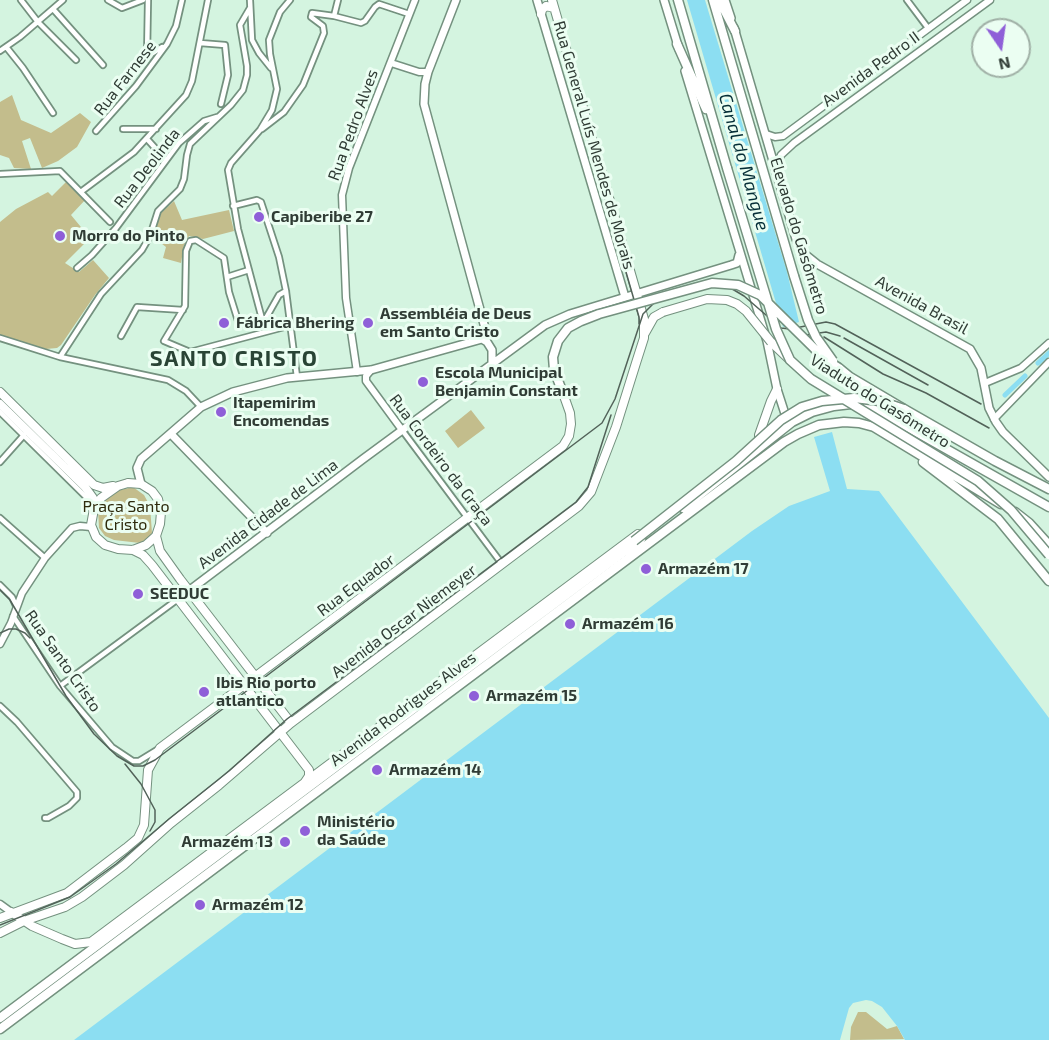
<!DOCTYPE html>
<html>
<head>
<meta charset="utf-8">
<style>
	body { margin:0 }
	#map { position:relative; width:1049px; height:1040px; overflow:hidden; background:#d4f4e0; font-family:"Exo 2",sans-serif }
	canvas { display:block }
	.north { position:absolute; left:971px; top:18px; width:60px; height:60px; box-sizing:border-box; background:#ebfef2; border:2px solid #a0b0a6; border-radius:50%; rotate:167deg; font-size:16px; font-weight:700; line-height:24px; text-align:center; color:#303c35 }
	.north::after { content:''; display:block; margin:auto; width:21px; height:27px; background:#8f5fd8; clip-path:polygon(50% 0,100% 100%,50% 72%,0 100%) }
</style>
</head>
<body>
<div id="map">
<canvas width="1049" height="1040"></canvas>
<div class="north">N</div>
</div>
<script>
const g = document.querySelector('canvas').getContext('2d');
g.lineJoin = 'round';
function fillPath(path, color) { g.fillStyle = color; g.fill(path, 'evenodd'); }
const poly = rows => new Path2D(rows.map(r => 'M' + r).join(''));
function stroke(path, color, width, dash) { g.strokeStyle = color; g.lineWidth = width; g.lineCap = dash ? 'butt' : 'round'; g.setLineDash(dash || []); g.stroke(path); }
function drawText(font, color, halo, rows, align = 'center') {
  g.font = font + ' "Exo 2",sans-serif'; g.lineWidth = 6; g.setLineDash([]); g.textBaseline = 'middle'; g.strokeStyle = halo; g.fillStyle = color; for (const [text, x, y, turn = 0] of rows) {
    g.save(); g.translate(x, y); g.rotate((+turn || 0) * Math.PI / 180); g.textAlign = isNaN(turn) ? turn : align; if (halo) g.strokeText(text, 0, 0); g.fillText(text, 0, 0); g.restore();
  }
}
const green = poly([
	[12,95,21,120,51,133,80,113,91,122,77,147,58,161,42,168,30,138,22,141,31,169,14,168,9,158,0,155,0,102],
	[69,179,87,198,71,215,90,238,65,263,79,272,93,260,109,278,95,295,61,345,57,348,46,349,0,336,0,222,16,209,48,192,52,196],
	[174,201,182,220,229,210,234,231,203,239,189,236,184,245,181,263,163,258,166,247,153,237,161,213],
	[471,410,485,428,458,448,445,431],
	[133,487,144,495,150,506,152,533,147,540,140,543,114,540,105,536,99,528,98,510,101,504,116,491],
	[858,1012,866,1012,887,1029,897,1026,904,1039,850,1040,851,1027]
]);
const water = poly([
	[687,0,705,0,787,272,799,322,783,327],
	[832,432,847,489,879,491,1049,718,1049,1040,905,1040,897,1026,882,1007,872,1001,866,1000,853,1003,849,1008,840,1040,74,1040,752,531,789,506,830,491,814,437]
]);
const canal = poly([
	[1038,363,1049,353],
	[1005,395,1025,376]
]);
const minor = poly([
	[21,0,38,22,76,60],
	[108,0,122,8,143,0],
	[250,0,252,40,259,53,271,68],
	[907,0,928,28],
	[53,9,103,65],
	[334,16,338,0],
	[200,43,225,45,228,75,221,104],
	[7,48,23,68,53,113],
	[0,51,20,37,63,0],
	[147,57,148,0],
	[147,57,162,47],
	[123,129,156,129],
	[262,129,284,112,303,85,324,33,323,26,311,17,312,13,334,16,361,23,365,21,375,7,379,4,409,14],
	[96,131,136,86,167,44,176,26,182,0],
	[147,139,166,160],
	[0,174,60,171,110,222],
	[82,191,134,152,186,95,192,81,208,0],
	[233,206,257,200,261,202,279,257,286,291,297,377],
	[77,268,92,255,116,228,179,143,204,121,217,117],
	[227,277,249,270],
	[286,291,279,295,266,318,239,324,229,292,224,258,196,240,190,241,186,251,185,306,164,341,190,352,292,325],
	[262,319,238,229,228,170,231,163,260,130,272,110,277,89,270,54,269,40,280,12,290,0],
	[121,336,137,307,183,310],
	[0,338,60,357,168,380,186,391,201,407],
	[60,357,101,294,142,250,150,236,158,211,180,189,184,179,187,155,190,144,231,105,243,90,247,75,247,66,240,25,250,8],
	[0,412,85,496,90,503,92,513],
	[402,430,502,564],
	[0,462,24,435],
	[0,518,45,558],
	[0,585,12,597,16,606],
	[13,616,60,686,112,747,133,761,139,761,157,750],
	[60,686,178,599],
	[0,706,17,722,77,792,77,798,69,806,48,818,45,818]
]);
const tertiary = poly([
	[391,63,419,72,428,72],
	[766,134,775,137,783,136,967,0],
	[776,167,781,155,794,143,990,0],
	[371,370,366,376,366,381,402,430],
	[357,372,346,298,342,195,349,168,415,0],
	[985,383,1021,368,1049,343],
	[994,419,1049,362],
	[0,644,11,623,22,593,45,558,72,528,80,526,91,527],
	[0,904,11,912]
]);
const secondary = poly([
	[456,0,428,72,425,84,424,104,485,328,485,333,482,339],
	[537,0,625,297],
	[664,0,679,49],
	[725,0,731,18],
	[734,28,796,239,802,252,817,264,970,349,981,368,989,408,996,422,1003,432,1049,477],
	[685,71,767,341,777,389,787,420],
	[482,339,487,342,492,350,492,364],
	[171,434,267,533],
	[141,484,137,468,141,459,201,407,233,392,287,378,371,370,482,339],
	[178,599,363,459,545,325,570,314,731,265,737,263,739,255]
]);
const primary = poly([
	[541,14,542,10,546,6,554,8],
	[645,333,654,317,663,312],
	[771,342,790,360],
	[0,392,94,485,103,488,113,486],
	[0,404,85,487,93,498,95,507],
	[759,442,759,435,771,401,777,389],
	[128,483,141,484,152,491,158,499,161,512,160,524,156,536,146,545,133,550,118,549,105,545,96,537,91,525,94,509,101,498,118,486,128,483],
	[156,536,160,551,180,579,291,723],
	[133,550,143,555,152,565,309,770,309,776,305,782],
	[11,912,32,926,62,939,75,944,91,942,638,534],
	[0,918,67,893,126,848,138,838,144,825,148,770,160,748,563,446,569,436,571,424,570,413,564,396],
	[0,933,24,921,65,907,82,897,124,865,171,823,219,785,291,723,579,506,591,492,616,427,636,363,644,338,644,319,552,0]
]);
const trunk = poly([
	[678,0,727,168],
	[713,0,794,276],
	[719,0,735,31],
	[677,44,706,109],
	[839,368,850,377,904,409,995,461,1049,489],
	[923,462,998,519,1049,581],
	[683,508,792,422,812,412,834,406,851,404,879,411,1049,507],
	[1015,512,1029,523,1049,545],
	[0,1018,641,539],
	[0,1029,784,442,798,434,819,425,844,422,859,423,874,427,1001,504]
]);
const tram = poly([
	[554,23,639,317,639,324],
	[806,335,826,332,840,336],
	[824,337,883,374,926,393,989,428],
	[844,338,928,385],
	[0,590,10,600,66,696,94,734,117,756,134,766,143,766,155,760,602,423,615,399,643,314,656,301,705,286,722,285,729,287,744,296,781,328,790,329,826,322,835,324,981,404],
	[0,633,9,629,16,629,25,633,30,638],
	[125,764,141,784,155,810,155,822,150,831],
	[0,925,70,897,116,864,169,819,229,771,287,719,576,502,588,487,611,415]
]);
const primaryBridge = poly([
	[663,312,707,299,727,300,737,304,746,311,771,342]
]);
const trunkBridge = poly([
	[727,168,776,329,790,360,811,379,978,481,1011,510,1049,555],
	[794,276,808,320,816,337,833,361],
	[564,396,554,370,553,357,558,341,568,328,581,321,599,314,712,283,738,285,760,295,825,359,839,368],
	[634,541,736,461,781,420,802,407,822,401,854,398,880,401,904,409]
]);
const markers = [
	[259,217,6,"#8f5fd8"],
	[60,236,6,"#8f5fd8"],
	[224,323,6,"#8f5fd8"],
	[368,323,6,"#8f5fd8"],
	[423,382,6,"#8f5fd8"],
	[221,412,6,"#8f5fd8"],
	[646,569,6,"#8f5fd8"],
	[138,594,6,"#8f5fd8"],
	[570,624,6,"#8f5fd8"],
	[204,692,6,"#8f5fd8"],
	[474,696,6,"#8f5fd8"],
	[377,770,6,"#8f5fd8"],
	[305,831,6,"#8f5fd8"],
	[285,842,6,"#8f5fd8"],
	[200,905,6,"#8f5fd8"]
];
const streetNames = [
	["Avenida Pedro II",871,69,-36],
	["Rua Farnese",125,78,-52],
	["Rua Pedro Alves",353,125,-70],
	["Rua General Luís Mendes de Morais",594,145,74],
	["Rua Deolinda",147,168,-52],
	["Elevado do Gasômetro",799,236,73],
	["Avenida Brasil",922,305,29],
	["Viaduto do Gasômetro",880,401,32],
	["Rua Cordeiro da Graça",441,460,53],
	["Avenida Cidade de Lima",268,514,-37],
	["Rua Equador",356,585,-37],
	["Avenida Oscar Niemeyer",404,621,-37],
	["Rua Santo Cristo",63,661,55],
	["Avenida Rodrigues Alves",403,709,-37]
];
const poiNames = [
	["Capiberibe 27",271,217],
	["Morro do Pinto",72,236],
	["Assembléia de Deus",380,314],
	["em Santo Cristo",380,332],
	["Fábrica Bhering",236,323],
	["Escola Municipal",435,373],
	["Benjamin Constant",435,391],
	["Itapemirim",233,403],
	["Encomendas",233,421],
	["Armazém 17",658,569],
	["SEEDUC",150,594],
	["Armazém 16",582,624],
	["Ibis Rio porto",216,683],
	["atlantico",216,701],
	["Armazém 15",486,696],
	["Armazém 14",389,770],
	["Ministério",317,822],
	["da Saúde",317,840],
	["Armazém 13",273,842,"right"],
	["Armazém 12",212,905]
];
const parkNames = [
	["Praça Santo",126,507],
	["Cristo",126,525]
];
const waterNames = [
	["Canal do Mangue",744,162,74]
];
const districtNames = [
	["SANTO CRISTO",234,359]
];
fillPath(green, '#c3bd8c');
fillPath(water, '#8cdef2');
stroke(canal, '#8cdef2', 5);
stroke(minor, '#74917f', 8);
stroke(tertiary, '#74917f', 9);
stroke(secondary, '#74917f', 10);
stroke(primary, '#74917f', 10);
stroke(trunk, '#74917f', 11);
stroke(minor, '#fff', 4.5);
stroke(tertiary, '#fff', 6);
stroke(secondary, '#fff', 7);
stroke(primary, '#fff', 8);
stroke(trunk, '#fff', 8);
stroke(tram, '#526259', 1.5);
stroke(primaryBridge, '#74917f', 10, []);
stroke(trunkBridge, '#74917f', 11, []);
stroke(primaryBridge, '#fff', 8);
stroke(trunkBridge, '#fff', 8);
for (const [x, y, r, color] of markers) { const dot = new Path2D(); dot.arc(x, y, r, 0, 2 * Math.PI); g.fillStyle = color; g.fill(dot); stroke(dot, '#ebfef2', 2); }
drawText('16px', '#303c35', '#ebfef2', streetNames);
drawText('bold 16px', '#303c35', '#ebfef2', poiNames, 'left');
drawText('16px', '#2e2a0c', '#ebfef2', parkNames);
drawText('italic 18px', '#052e37', '#ebfef2', waterNames);
g.letterSpacing = '1.5px';
drawText('bold 22px', '#294435', '#ebfef2', districtNames);
g.letterSpacing = '0px';
</script>
</body>
</html>
